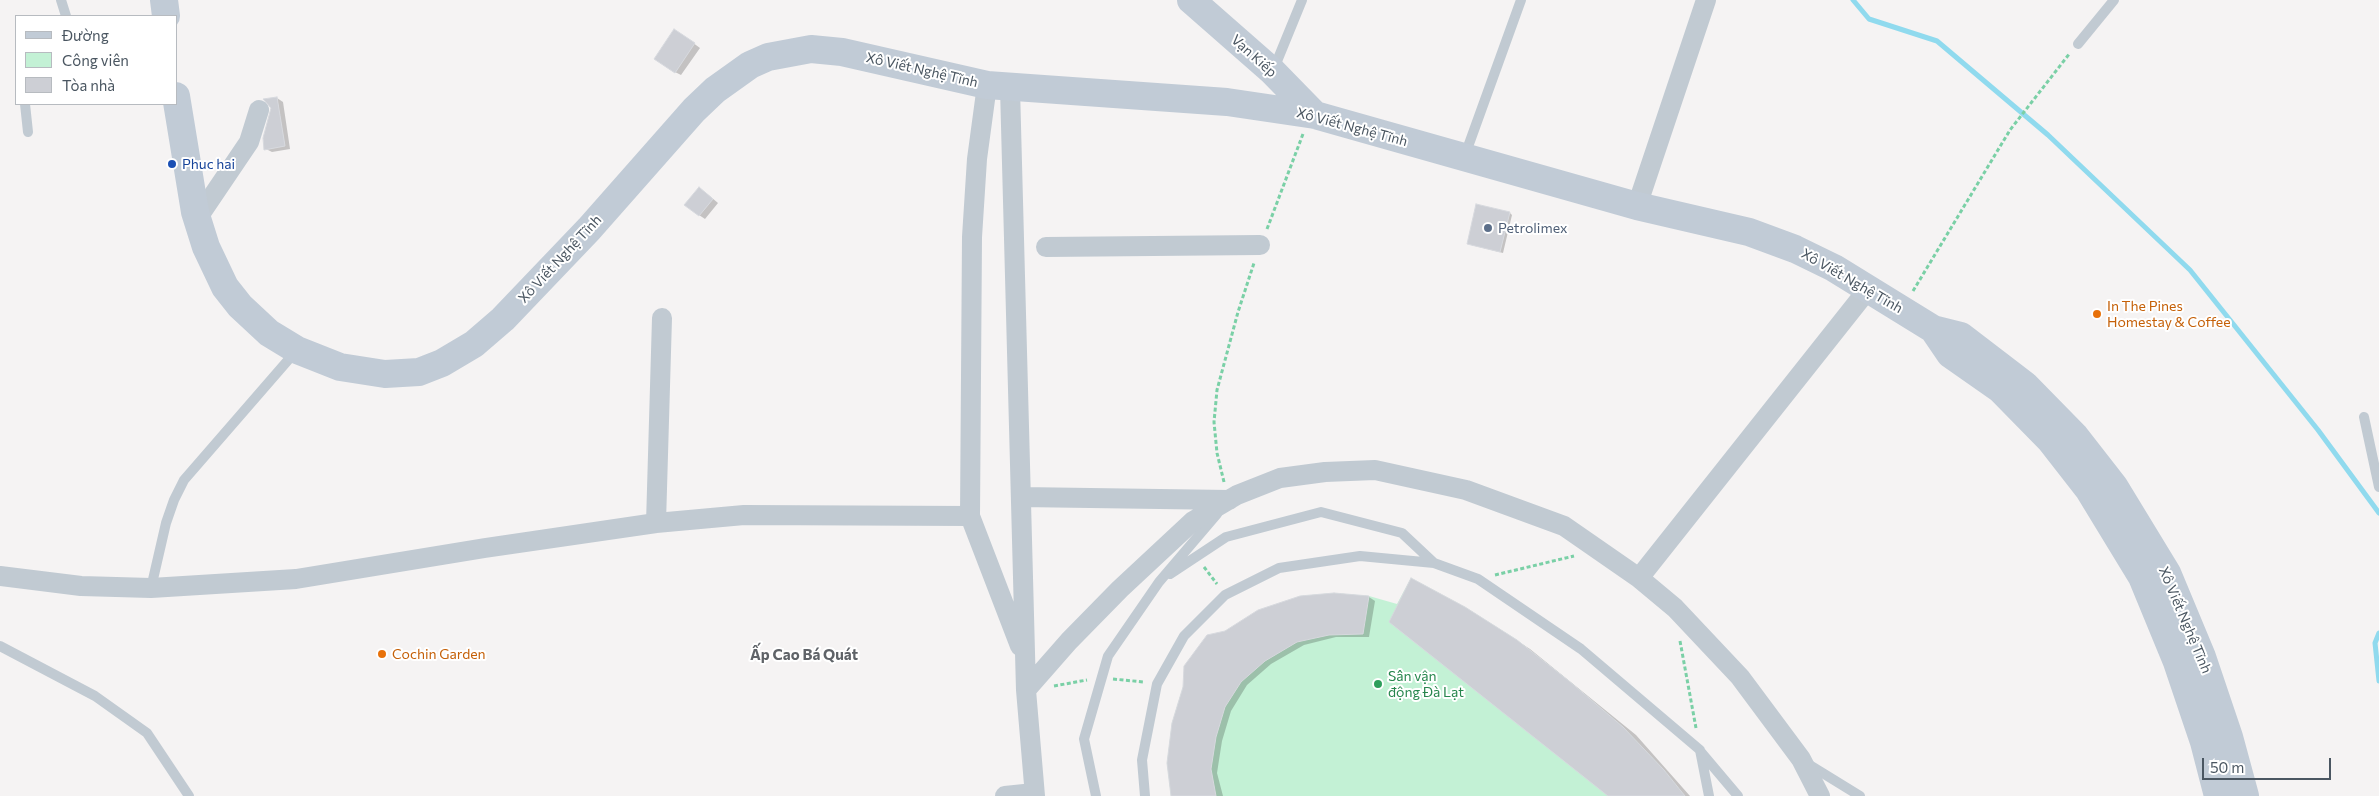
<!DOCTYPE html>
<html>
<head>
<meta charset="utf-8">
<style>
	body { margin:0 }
	#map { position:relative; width:2379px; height:796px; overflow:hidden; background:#f5f3f3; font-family:Commissioner,sans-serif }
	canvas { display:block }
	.legend { position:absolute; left:15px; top:15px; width:162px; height:90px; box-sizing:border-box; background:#fff; border:1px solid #b7bbc0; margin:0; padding:6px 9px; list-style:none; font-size:15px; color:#4a5661 }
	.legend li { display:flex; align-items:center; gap:10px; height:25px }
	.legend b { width:25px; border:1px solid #b7bbc0 }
	.scale { position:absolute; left:2202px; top:758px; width:129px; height:22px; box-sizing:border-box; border:2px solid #4a5661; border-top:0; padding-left:6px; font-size:15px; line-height:18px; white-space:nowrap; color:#4a5661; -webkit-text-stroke:4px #fff; paint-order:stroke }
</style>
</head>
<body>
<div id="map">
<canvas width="2379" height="796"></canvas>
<ul class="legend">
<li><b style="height:6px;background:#c1cbd6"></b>Đường</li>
<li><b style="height:14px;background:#c3f1d5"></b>Công viên</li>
<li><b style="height:14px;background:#cdcfd5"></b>Tòa nhà</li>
</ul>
<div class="scale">50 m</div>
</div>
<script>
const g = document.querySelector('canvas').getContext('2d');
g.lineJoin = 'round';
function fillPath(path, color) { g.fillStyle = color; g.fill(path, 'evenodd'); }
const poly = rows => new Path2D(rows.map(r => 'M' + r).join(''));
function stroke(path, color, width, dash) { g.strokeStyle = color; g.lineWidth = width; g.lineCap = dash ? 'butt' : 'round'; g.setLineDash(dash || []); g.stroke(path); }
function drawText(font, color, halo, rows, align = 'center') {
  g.font = font + ' Commissioner,sans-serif'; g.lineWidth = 4; g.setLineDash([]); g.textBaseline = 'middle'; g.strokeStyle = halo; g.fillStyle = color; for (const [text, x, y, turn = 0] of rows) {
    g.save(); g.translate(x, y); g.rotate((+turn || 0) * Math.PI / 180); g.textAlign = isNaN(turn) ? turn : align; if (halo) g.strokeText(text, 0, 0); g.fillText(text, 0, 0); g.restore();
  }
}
const green = poly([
	[1411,578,1465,607,1517,640,1569,681,1623,727,1664,770,1685,796,1171,796,1167,763,1172,723,1183,687,1225,631,1300,596,1334,593,1369,596,1397,604]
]);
const shadow = poly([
	[681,34,700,48,681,75,675,72],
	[277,98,283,102,290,149,272,152,266,149],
	[705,192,718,203,705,219,699,215],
	[1510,213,1512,215,1503,253,1471,245],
	[1369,597,1375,601,1369,637,1336,637,1304,645,1271,664,1247,685,1231,711,1222,741,1217,773,1223,796,1172,796,1184,688],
	[1478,616,1530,649,1636,735,1690,796,1610,796]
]);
const stream = poly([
	[1853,0,1869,19,1937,41,2048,135,2190,270,2318,430,2379,513],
	[2379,633,2375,643,2379,681]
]);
const building = poly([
	[674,29,695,43,675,73,654,59,674,29],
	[277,97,285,146,264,150,263,138,271,108,263,99,277,97],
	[699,187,713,199,699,216,684,205,699,187],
	[1476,204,1510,212,1500,252,1467,244,1476,204],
	[1411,578,1465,607,1517,640,1569,681,1623,727,1664,770,1685,796,1608,796,1389,622,1411,578],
	[1334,593,1369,596,1363,634,1329,635,1297,642,1265,661,1241,682,1225,707,1216,737,1211,769,1216,796,1171,796,1167,763,1172,723,1183,687,1184,666,1207,635,1225,631,1258,610,1300,596,1334,593]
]);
const path = poly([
	[1267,229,1303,134],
	[1913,291,2010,130,2070,53],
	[1224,482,1217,453,1214,422,1217,390,1238,312,1254,263],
	[1204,567,1217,584],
	[1495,575,1574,556],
	[1680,641,1696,728],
	[1113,679,1144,682],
	[1054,686,1087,680]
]);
const lane = poly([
	[61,0,66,16],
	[2078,44,2114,0],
	[1273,71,1302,0],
	[25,104,28,132],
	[1465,155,1521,0],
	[2364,417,2379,487],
	[1170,574,1226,537,1321,512,1402,533,1434,563],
	[151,588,166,523,174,500,184,480,296,351],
	[0,646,95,696,147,733,189,796],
	[1700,751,1738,796],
	[1808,764,1860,796],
	[1096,796,1084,739,1108,656,1159,582,1217,514],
	[1145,796,1142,760,1157,684,1184,636,1225,595,1279,568,1360,556,1434,563,1478,579,1581,649,1700,750,1709,796]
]);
const street = poly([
	[987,85,977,159,972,237,970,516,1020,646],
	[1010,88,1026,690,1035,796],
	[1637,206,1706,0],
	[197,219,249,142,259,110],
	[1046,247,1260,245],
	[1021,497,1229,500],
	[656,523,662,318],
	[0,576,81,586,151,588,296,579,485,548,656,523,744,515,970,516],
	[1639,578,1869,288],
	[1026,690,1069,641,1120,589,1193,521,1237,495,1280,478,1325,472,1375,470,1466,490,1564,526,1639,578,1675,608,1740,677,1801,759,1820,796],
	[1005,796,1034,793]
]);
const secondary = poly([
	[164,0,166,16],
	[1191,0,1272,71,1315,115],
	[176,96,195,212,206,247,225,287,240,306,269,333,297,350,340,367,385,374,419,372,442,363,474,344,503,319,589,229,694,110,715,90,750,65,768,57,811,49,842,52,987,85,1227,102,1315,115,1637,206,1749,232,1795,249,1834,268,1933,329,1961,336,2025,385,2075,436,2114,486,2167,573,2202,657,2229,737,2245,796],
	[1933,329,1950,354,2000,389,2050,440,2089,490,2142,577,2177,662,2204,742,2218,796]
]);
const markers = [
	[172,164,5,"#1a4fb4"],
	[1488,228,5,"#5c6f8a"],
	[2097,314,5,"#e8710a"],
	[382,654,5,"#e8710a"],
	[1378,684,5,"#2e9e5b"]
];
const streetNames = [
	["Vạn Kiếp",1254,56,42],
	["Xô Viết Nghệ Tĩnh",922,70,13],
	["Xô Viết Nghệ Tĩnh",1352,127,15],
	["Xô Viết Nghệ Tĩnh",560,259,-47],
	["Xô Viết Nghệ Tĩnh",1852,281,30],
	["Xô Viết Nghệ Tĩnh",2185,620,67]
];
const transitNames = [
	["Phuc hai",182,164]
];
const serviceNames = [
	["Petrolimex",1498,228]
];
const foodNames = [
	["In The Pines",2107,306],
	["Homestay & Coffee",2107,322],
	["Cochin Garden",392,654]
];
const leisureNames = [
	["Sân vận",1388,676],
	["động Đà Lạt",1388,692]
];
const neighbourhoodNames = [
	["Ấp Cao Bá Quát",804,655]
];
fillPath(green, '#c3f1d5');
fillPath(shadow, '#0003');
stroke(stream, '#90daee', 5);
fillPath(building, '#cdcfd5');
stroke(building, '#d7d9de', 1);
stroke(path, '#7ad0a6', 3, [4, 2.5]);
stroke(lane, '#c1cad2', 10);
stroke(street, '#c1cad2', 20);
stroke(secondary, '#c1cbd6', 28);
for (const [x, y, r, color] of markers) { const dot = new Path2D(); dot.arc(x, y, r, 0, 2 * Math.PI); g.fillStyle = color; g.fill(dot); stroke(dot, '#fff', 2); }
drawText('14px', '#4a5661', '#fff', streetNames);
drawText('14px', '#164399', '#fff', transitNames, 'left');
drawText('14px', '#4e5e75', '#fff', serviceNames, 'left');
drawText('14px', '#c56008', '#fff', foodNames, 'left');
drawText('14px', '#27864d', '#fff', leisureNames, 'left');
drawText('bold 15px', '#5f6368', '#fff', neighbourhoodNames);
</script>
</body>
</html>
